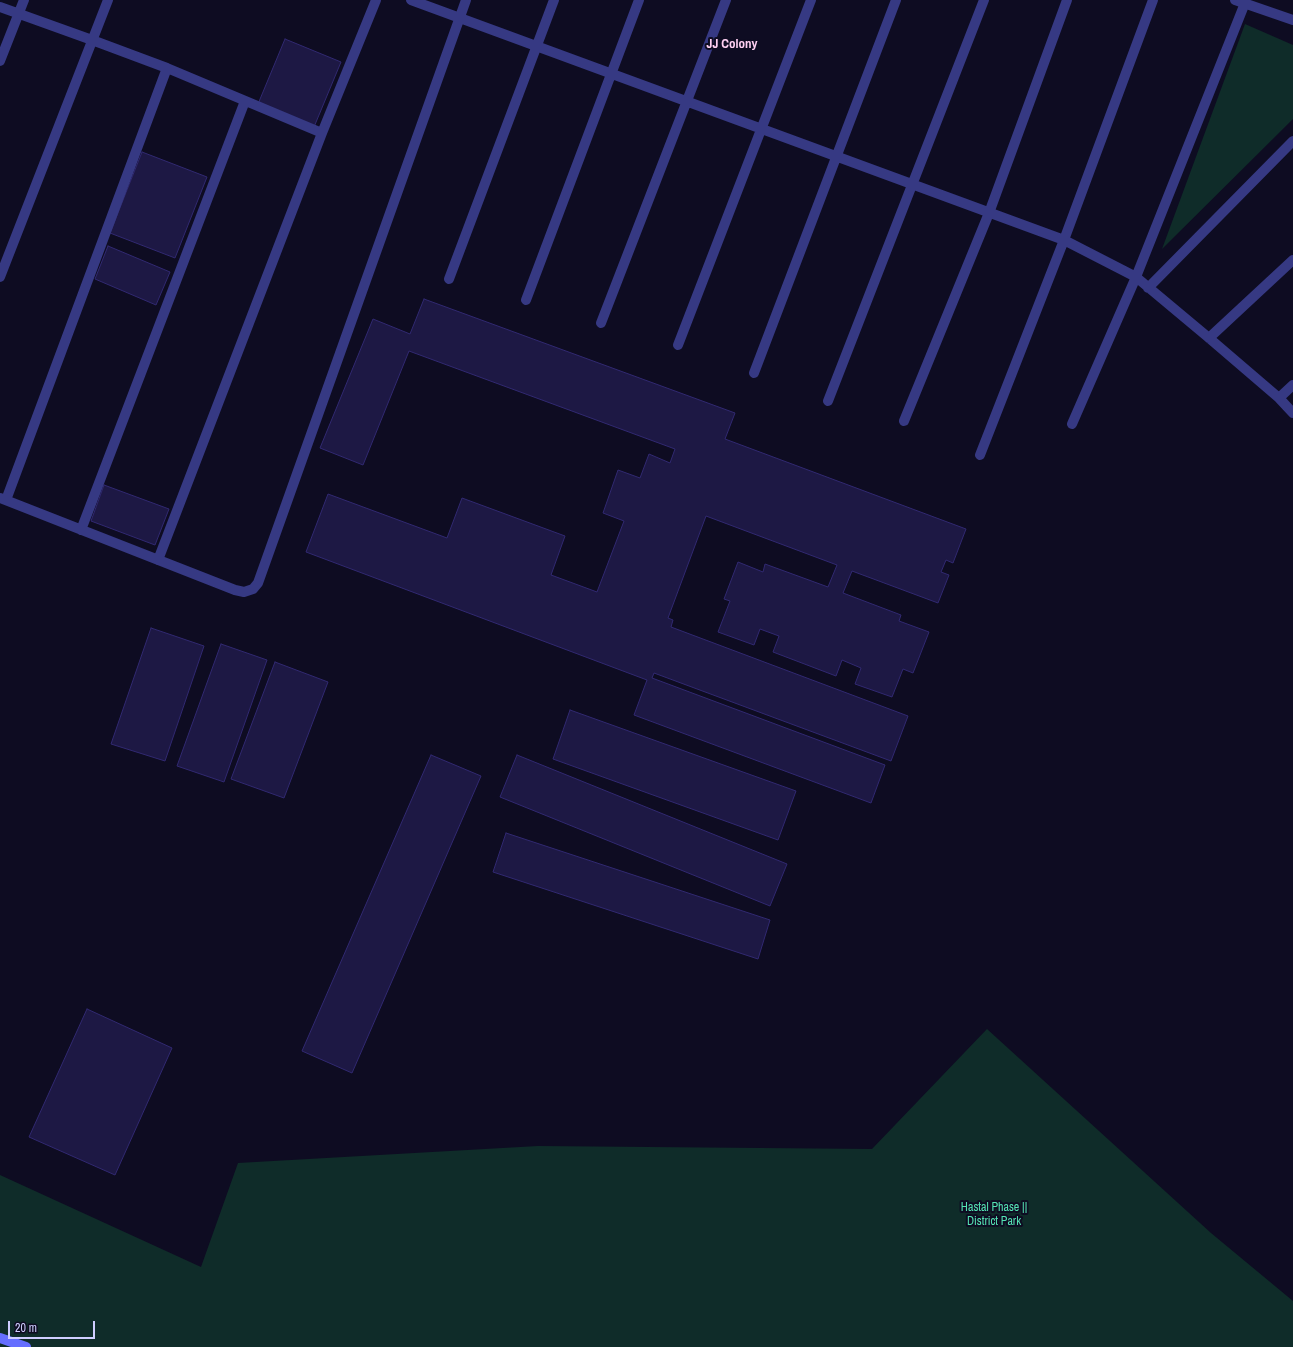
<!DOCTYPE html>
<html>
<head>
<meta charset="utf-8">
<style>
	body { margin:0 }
	#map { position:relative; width:1293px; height:1347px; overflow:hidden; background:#0e0c22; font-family:"Archivo Narrow",sans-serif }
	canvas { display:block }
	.scale { position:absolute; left:8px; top:1321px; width:87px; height:18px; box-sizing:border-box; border:2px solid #cfceff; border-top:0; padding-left:5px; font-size:12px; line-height:14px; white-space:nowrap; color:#cfceff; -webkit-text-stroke:3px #0e0c22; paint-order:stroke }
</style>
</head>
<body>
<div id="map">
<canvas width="1293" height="1347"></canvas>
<div class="scale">20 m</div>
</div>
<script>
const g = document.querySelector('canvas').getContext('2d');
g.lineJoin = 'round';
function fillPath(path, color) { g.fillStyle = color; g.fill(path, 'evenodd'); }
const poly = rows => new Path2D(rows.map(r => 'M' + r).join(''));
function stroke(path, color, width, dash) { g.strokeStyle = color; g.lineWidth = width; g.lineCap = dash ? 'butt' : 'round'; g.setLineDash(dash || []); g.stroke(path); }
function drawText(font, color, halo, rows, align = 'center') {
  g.font = font + ' "Archivo Narrow",sans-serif'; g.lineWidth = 4; g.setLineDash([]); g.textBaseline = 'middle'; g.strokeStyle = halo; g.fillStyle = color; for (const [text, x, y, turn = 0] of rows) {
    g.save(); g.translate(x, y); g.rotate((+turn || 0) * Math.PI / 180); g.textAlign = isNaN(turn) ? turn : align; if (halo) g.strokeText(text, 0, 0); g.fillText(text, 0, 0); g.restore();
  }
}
const green = poly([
	[1245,24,1293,45,1293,119,1162,249],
	[987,1029,1211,1233,1293,1301,1293,1347,0,1347,0,1175,201,1267,238,1163,538,1146,872,1149]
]);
const building = poly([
	[285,39,341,62,314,127,258,104,285,39],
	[142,152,207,177,175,258,110,233,142,152],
	[108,246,170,272,156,305,95,279,108,246],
	[424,299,735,413,725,439,966,529,953,563,946,560,941,572,949,575,938,603,852,571,843,593,901,615,899,621,929,632,913,673,903,669,892,697,855,684,861,668,842,660,836,676,773,652,779,636,760,629,754,645,718,632,730,601,724,599,738,562,763,572,765,564,828,587,837,565,706,516,668,618,673,620,671,627,908,716,891,761,654,673,652,678,885,765,871,803,634,715,647,680,306,552,328,494,447,538,462,498,565,536,551,575,597,592,624,521,603,513,618,470,640,478,649,454,670,463,675,449,409,351,363,465,320,448,373,319,410,334,424,299],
	[104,485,169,509,155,545,91,521,104,485],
	[151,628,204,646,165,761,111,744,151,628],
	[221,644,267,660,224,782,177,766,221,644],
	[275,662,328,682,284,798,231,779,275,662],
	[570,710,796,791,778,840,553,759,570,710],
	[431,755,481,776,352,1073,302,1051,431,755],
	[517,755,787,864,770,906,500,797,517,755],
	[506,833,770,920,758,959,493,872,506,833],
	[87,1009,172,1048,115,1175,29,1137,87,1009]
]);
const street = poly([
	[411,0,1064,240,1136,277,1209,338,1279,398,1293,413],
	[1235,0,1293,20],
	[0,7,92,40,167,68,322,133],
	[0,61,24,0],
	[0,277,108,0],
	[449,279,554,0],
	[1148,288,1293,141],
	[526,300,639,0],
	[601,323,726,0],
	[1209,338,1293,260],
	[678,345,811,0],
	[754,373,896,0],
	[1279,398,1293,385],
	[828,401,984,0],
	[904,421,989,213,1067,0],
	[1072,424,1136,277,1245,3],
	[980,455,1064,240,1153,0],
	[0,498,235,590,244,592,253,589,258,583,466,0],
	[6,500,167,68],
	[81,530,245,101],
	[158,560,322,133,376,0]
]);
const secondary = poly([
	[0,1338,26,1347]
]);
const parkNames = [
	["Hastal Phase ||",994,1208],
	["District Park",994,1222]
];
const neighbourhoodNames = [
	["JJ Colony",732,45]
];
fillPath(green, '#0f2c29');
fillPath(building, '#1d1844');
stroke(building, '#312971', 1);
stroke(street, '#363983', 10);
stroke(secondary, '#656eff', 10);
drawText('12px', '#55e3b3', '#0e0c22', parkNames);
drawText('bold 13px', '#ffd0f2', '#0e0c22', neighbourhoodNames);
</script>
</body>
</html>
